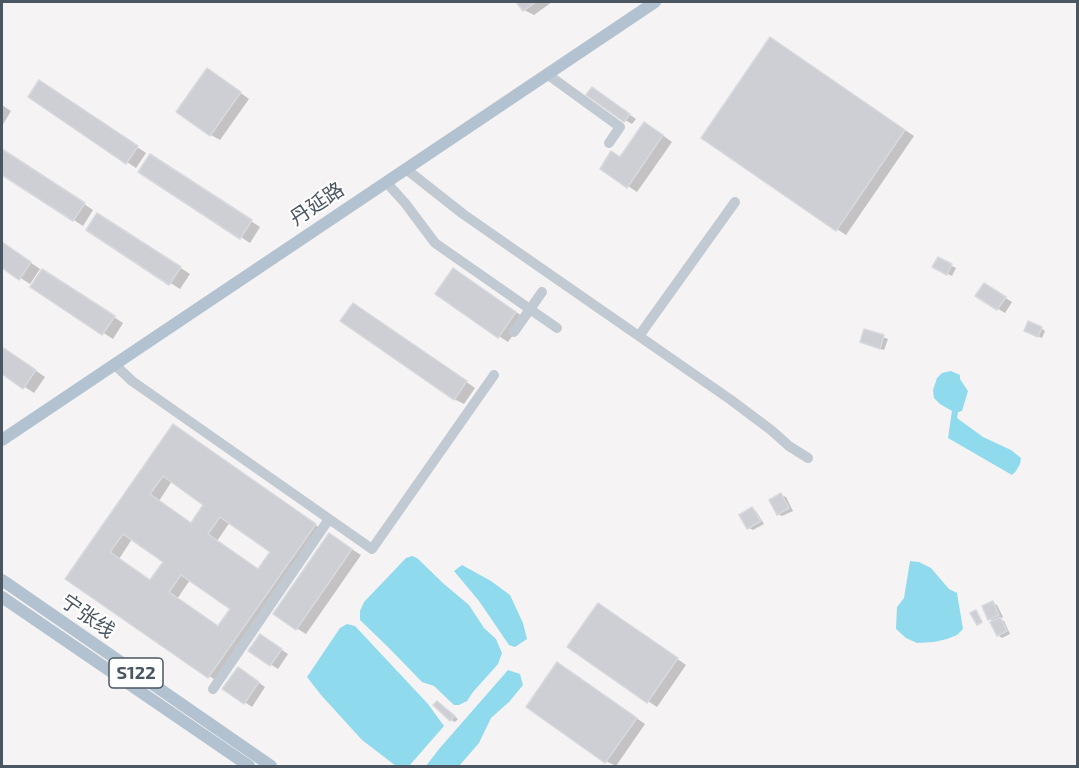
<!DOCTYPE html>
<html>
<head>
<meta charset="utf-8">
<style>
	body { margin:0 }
	#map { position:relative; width:1079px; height:768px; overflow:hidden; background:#f5f3f3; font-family:"Exo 2",sans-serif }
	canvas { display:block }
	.frame { position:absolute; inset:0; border:3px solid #4a5661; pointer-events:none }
</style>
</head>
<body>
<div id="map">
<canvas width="1079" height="768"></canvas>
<div class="frame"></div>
</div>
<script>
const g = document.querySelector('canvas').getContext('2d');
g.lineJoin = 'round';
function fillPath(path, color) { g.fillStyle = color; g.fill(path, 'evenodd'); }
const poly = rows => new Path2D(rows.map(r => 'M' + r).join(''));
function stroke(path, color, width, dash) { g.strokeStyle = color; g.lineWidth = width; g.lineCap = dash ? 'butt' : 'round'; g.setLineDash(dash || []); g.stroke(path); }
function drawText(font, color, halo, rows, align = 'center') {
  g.font = font + ' "Exo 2","Noto Sans SC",sans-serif'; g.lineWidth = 4.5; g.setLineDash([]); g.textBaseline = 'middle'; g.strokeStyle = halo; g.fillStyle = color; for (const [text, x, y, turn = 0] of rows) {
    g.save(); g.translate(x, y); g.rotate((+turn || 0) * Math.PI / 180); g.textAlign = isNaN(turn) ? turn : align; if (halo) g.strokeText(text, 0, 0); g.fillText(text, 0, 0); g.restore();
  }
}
const water = poly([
	[951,371,960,375,960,379,968,391,962,411,958,412,957,418,983,437,1011,450,1021,458,1020,464,1016,471,1012,475,948,438,952,411,940,404,934,398,933,390,937,378,942,373],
	[412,556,417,558,444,584,469,605,484,628,496,639,502,653,498,664,473,692,467,701,459,705,454,705,434,686,422,682,389,648,360,620,360,611,364,602,406,558],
	[910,561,919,562,931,568,949,589,957,593,963,629,957,635,947,639,934,642,917,643,906,638,896,629,897,607,904,598],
	[462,565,491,581,510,595,523,623,527,639,515,647,509,645,479,601,454,571],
	[347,624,355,626,428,704,444,726,409,766,396,766,362,740,321,695,307,677,340,628],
	[508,670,520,674,523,685,509,702,491,718,479,743,459,766,426,766,439,749]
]);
const shadow = poly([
	[518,2,552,2,534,15,524,10],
	[780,45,914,136,846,235,837,229],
	[217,76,249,99,220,140,211,135],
	[49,88,146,153,136,168,127,162],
	[599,93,636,119,632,124,625,120],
	[2,105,11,111,2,126],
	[654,129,672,142,637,192,628,186],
	[2,150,93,210,83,226,2,173],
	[159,161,260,227,250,243,241,237],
	[107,220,190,274,180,289,88,230],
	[2,243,40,269,30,284,2,266],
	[938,259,956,268,952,276,934,267],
	[454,270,525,318,508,342,499,336],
	[52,276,123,323,113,339,32,287],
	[991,289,1012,302,1005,313,977,296],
	[363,310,475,388,464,404,454,399],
	[1041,328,1045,331,1042,338,1030,333],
	[883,337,888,339,884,350,866,344],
	[2,347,45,377,34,393,2,372],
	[183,432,324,531,218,682,68,578],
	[172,481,206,504,192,524,159,501],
	[230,522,272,551,259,570,217,541],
	[132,539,165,562,151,582,119,559],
	[190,580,232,609,219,628,177,599],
	[781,495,786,497,793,511,782,516,778,514],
	[752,509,756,511,764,524,753,530,749,528],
	[339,541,361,555,306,634,296,628],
	[993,603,997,605,1003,617,1000,619,1004,621,1010,634,1002,638,998,635,994,622,990,619],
	[608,610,686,665,657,707,648,701],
	[267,640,288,654,278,669,250,651],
	[566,670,645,724,616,766,606,761,528,707],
	[245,673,265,687,252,707,224,688],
	[441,705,458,719,455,722,451,720]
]);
const building = poly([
	[516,2,536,2,523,11,516,2],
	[770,37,905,130,836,231,701,138,770,37],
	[207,68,241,92,210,136,176,112,207,68],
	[39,80,138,146,126,164,28,97,39,80],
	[592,87,630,114,624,122,586,95,592,87],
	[644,122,663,135,627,188,600,169,611,151,620,157,644,122],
	[2,149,85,203,73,221,2,175,2,149],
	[150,154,252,220,240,239,138,172,150,154],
	[97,213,181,267,169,285,86,230,97,213],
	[2,242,31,262,19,280,2,268,2,242],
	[938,257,952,264,947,275,932,267,938,257],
	[453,268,516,312,498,338,435,294,453,268],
	[42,269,115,316,102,335,30,287,42,269],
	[984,283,1006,297,997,310,975,296,984,283],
	[353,303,467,381,454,400,340,321,353,303],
	[1028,321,1042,327,1038,337,1024,331,1028,321],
	[864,329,884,335,880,349,860,342,864,329],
	[2,347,36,370,23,389,2,374,2,347],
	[173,424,316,524,208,678,65,579,173,424],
	[163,476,203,505,191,523,150,494,163,476],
	[220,517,270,552,258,569,208,534,220,517],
	[123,534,163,562,150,580,110,552,123,534],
	[181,575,230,609,218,626,169,592,181,575],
	[781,493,789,508,777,515,769,500,781,493],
	[752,507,761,521,747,529,739,515,752,507],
	[329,533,352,549,296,630,273,614,329,533],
	[993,601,999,615,988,620,982,606,993,601],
	[598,603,678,658,647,703,567,647,598,603],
	[976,610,982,622,977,625,970,613,976,610],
	[1000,617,1007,631,997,636,990,622,1000,617],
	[260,634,282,649,270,666,248,651,260,634],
	[557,662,637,718,605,763,526,707,557,662],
	[238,667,259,682,244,704,222,689,238,667],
	[437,701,455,716,450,721,433,705,437,701]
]);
const minor = poly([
	[547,74,620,127,609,143],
	[406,169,463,214,731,400,771,430,789,446,808,458],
	[386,182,405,203,435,243,557,328],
	[514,332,542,292],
	[639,336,735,202],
	[114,364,132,381,372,549,494,375],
	[213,689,329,519]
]);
const major = poly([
	[2,440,655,2],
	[2,580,271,766],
	[2,597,249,766]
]);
const shields = [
	[136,673,54]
];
const shieldNames = [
	["S122",136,673]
];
const streetNames = [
	["丹延路",317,204,-34],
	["宁张线",88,616,35]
];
fillPath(water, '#90daee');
fillPath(shadow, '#0003');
fillPath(building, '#cdcfd5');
stroke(building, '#d7d9de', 1.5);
stroke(minor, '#c1cad2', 10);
stroke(major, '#b3c2d1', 12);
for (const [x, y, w] of shields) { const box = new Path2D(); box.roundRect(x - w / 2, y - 15, w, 30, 4.5); g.fillStyle = '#fff'; g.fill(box); stroke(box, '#4a5661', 1.5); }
drawText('bold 18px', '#4a5661', null, shieldNames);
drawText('20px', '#4a5661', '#fff', streetNames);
</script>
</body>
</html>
